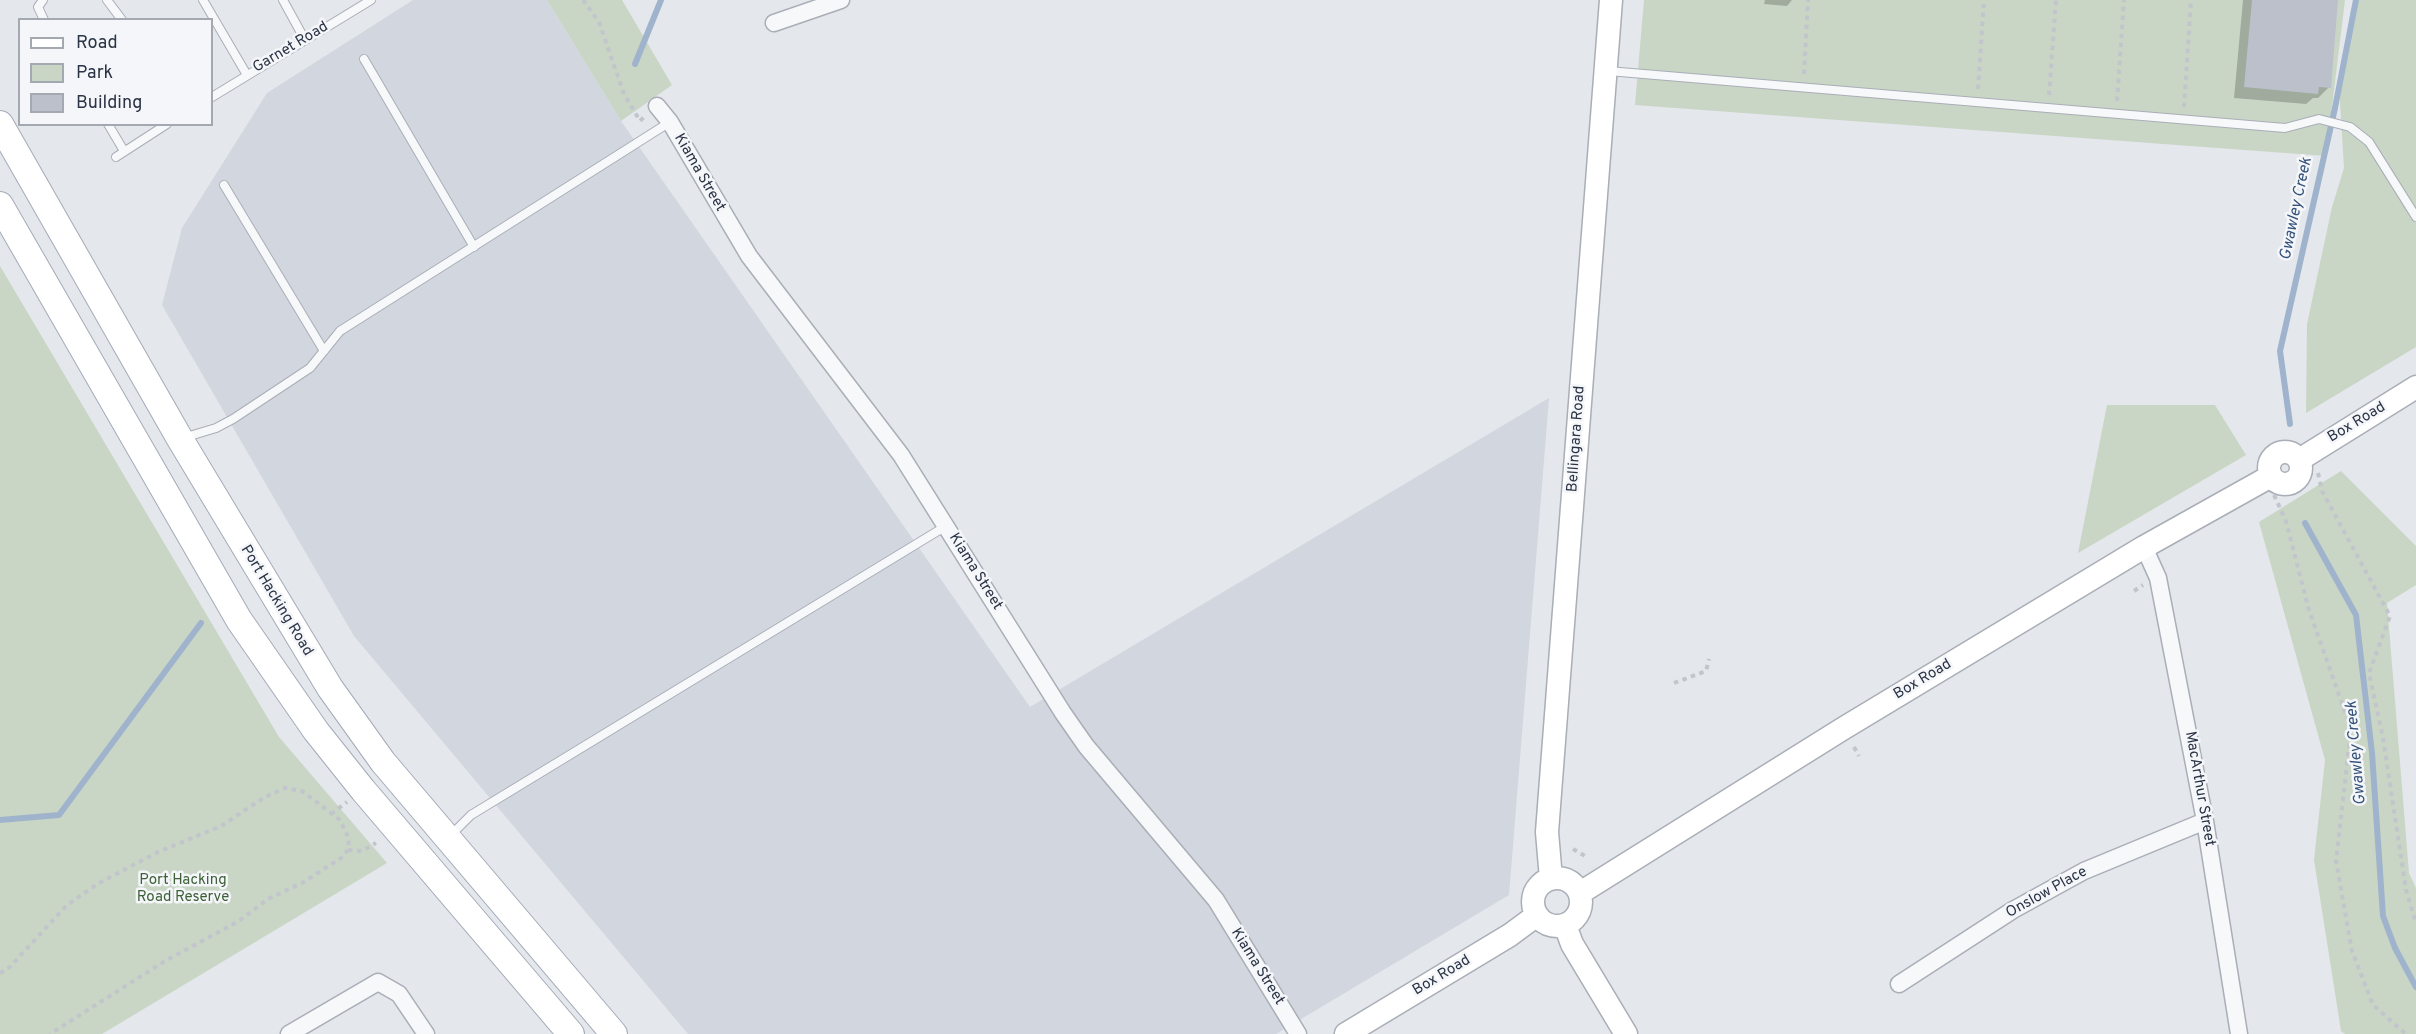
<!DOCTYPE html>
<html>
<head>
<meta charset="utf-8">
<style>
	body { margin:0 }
	#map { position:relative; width:2416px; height:1034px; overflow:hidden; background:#e4e7ec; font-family:Overpass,sans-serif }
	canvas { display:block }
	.legend { position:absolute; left:18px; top:18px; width:195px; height:108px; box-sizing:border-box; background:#f4f6f9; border:2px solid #a4a8b1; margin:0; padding:8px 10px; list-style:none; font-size:18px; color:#2b3445 }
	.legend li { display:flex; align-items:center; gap:12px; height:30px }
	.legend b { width:30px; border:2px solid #a4a8b1 }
</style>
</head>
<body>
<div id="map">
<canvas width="2416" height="1034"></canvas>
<ul class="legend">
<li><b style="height:8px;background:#fff"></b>Road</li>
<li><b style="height:16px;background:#c9d6c5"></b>Park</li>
<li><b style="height:16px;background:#bbc0ca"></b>Building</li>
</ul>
</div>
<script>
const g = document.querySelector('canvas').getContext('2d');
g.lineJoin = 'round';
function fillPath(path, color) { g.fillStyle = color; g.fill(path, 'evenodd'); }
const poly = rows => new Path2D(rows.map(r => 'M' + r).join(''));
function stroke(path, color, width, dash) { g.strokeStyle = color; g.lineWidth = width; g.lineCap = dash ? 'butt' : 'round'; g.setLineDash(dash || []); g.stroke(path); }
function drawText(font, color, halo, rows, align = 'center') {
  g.font = font + ' Overpass,sans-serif'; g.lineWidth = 5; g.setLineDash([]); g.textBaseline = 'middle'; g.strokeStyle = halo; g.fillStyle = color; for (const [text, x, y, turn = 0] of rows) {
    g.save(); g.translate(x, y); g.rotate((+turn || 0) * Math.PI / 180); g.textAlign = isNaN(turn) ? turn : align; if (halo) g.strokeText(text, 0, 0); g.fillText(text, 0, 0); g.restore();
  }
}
const built = poly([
	[413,0,547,0,621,121,1030,707,1549,398,1509,895,1276,1034,688,1034,354,636,162,305,182,228,267,93]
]);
const green = poly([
	[547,0,622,0,672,85,621,121],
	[1644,0,2345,0,2326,156,1635,105],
	[2357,0,2416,0,2416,347,2306,413,2307,324,2332,207,2344,168,2339,86,2351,9],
	[0,266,279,737,387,863,102,1034,0,1034],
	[2107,405,2215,405,2246,455,2078,553],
	[2341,471,2416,546,2416,585,2387,603,2409,873,2416,888,2416,1034,2345,1034,2341,1031,2314,860,2325,760,2259,522]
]);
const shadow = poly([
	[1765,0,1792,0,1787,6,1764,4],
	[2243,0,2337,0,2329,87,2318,98,2313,98,2306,104,2234,98]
]);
const stream = poly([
	[635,64,661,0],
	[2290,424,2280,351,2335,108,2356,0],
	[2305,523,2356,615,2372,753,2383,916,2395,948,2416,987],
	[0,820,59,815,201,623]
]);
const building = poly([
	[2252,0,2338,0,2331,88,2319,87,2318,94,2244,87]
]);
const path = poly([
	[583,0,599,22,624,94,640,121,644,117],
	[1804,74,1808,0],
	[1978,89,1984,0],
	[2049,95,2056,0],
	[2117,101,2124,0],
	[2184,107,2191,0],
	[2264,455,2286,442],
	[2318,473,2322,491,2390,616,2369,673,2383,738,2406,890,2416,923],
	[2274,495,2286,521,2308,607,2351,729,2336,861,2352,951,2373,1005,2406,1034],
	[2134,591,2143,585],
	[1674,683,1706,671,1709,659],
	[1854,747,1859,756],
	[331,814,347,802],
	[1573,849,1585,856],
	[348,850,362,851,376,843],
	[0,973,8,969,67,905,99,883,158,852,221,826,265,797,285,788,302,791,340,820,349,839,348,850,341,858,302,883,268,899,239,921,165,961,50,1034]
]);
const lane = poly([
	[43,0,38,7,44,20],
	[107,0,122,20],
	[203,0,247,75],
	[283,0,305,40],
	[364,59,474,247],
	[1608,71,2285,128,2319,119,2350,127,2369,142,2416,217],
	[212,97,371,0],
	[108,124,124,151],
	[116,157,167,124],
	[224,185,324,351],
	[183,438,216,428,233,419,310,368,340,331,670,122],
	[449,837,471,815,946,526]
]);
const street = poly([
	[774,23,841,0],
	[657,106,670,122,749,256,901,455,1063,713,1086,746,1216,900,1298,1034],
	[2144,547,2158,578,2205,821,2239,1034],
	[1899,984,2013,910,2084,871,2205,821],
	[289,1034,378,982,399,994,426,1034]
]);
const secondary = poly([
	'2269 468a16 16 0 1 1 32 0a16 16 0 1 1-32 0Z',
	[2299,460,2416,387],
	'1533 902a24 24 0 1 1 48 0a24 24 0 1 1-48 0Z',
	[1551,879,1547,832,1611,0],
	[1580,893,1844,728,2144,547,2271,476],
	[1565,925,1572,944,1626,1034],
	[1346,1034,1510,935,1537,915]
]);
const primary = poly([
	[0,124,180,439,330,688,383,762,614,1034],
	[0,205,239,620,316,731,363,790,571,1034]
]);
const streetNames = [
	["Garnet Road",291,48,-31],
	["Kiama Street",699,173,60],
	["Box Road",2357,423,-31],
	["Bellingara Road",1577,439,-86],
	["Kiama Street",975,572,58],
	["Port Hacking Road",276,601,59],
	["Box Road",1923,680,-31],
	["MacArthur Street",2199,789,80],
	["Onslow Place",2047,893,-29],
	["Kiama Street",1257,967,58],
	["Box Road",1442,976,-31]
];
const parkNames = [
	["Port Hacking",183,881],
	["Road Reserve",183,898]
];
const waterNames = [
	["Gwawley Creek",2297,209,-78],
	["Gwawley Creek",2357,753,-95]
];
fillPath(built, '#d2d6de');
fillPath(green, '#c9d6c5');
fillPath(shadow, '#0003');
stroke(stream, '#9fb4cc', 6);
fillPath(building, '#bbc0ca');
stroke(lane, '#a9aeb7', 10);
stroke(street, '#a9aeb7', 19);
stroke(secondary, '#a9aeb7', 25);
stroke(primary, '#a3abb8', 28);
stroke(path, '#c2c5cb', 4, [4.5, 4.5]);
stroke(lane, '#f7f8fa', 8);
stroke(street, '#f7f8fa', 16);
stroke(secondary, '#fff', 22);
stroke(primary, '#fff', 26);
drawText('15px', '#2b3445', '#f4f6f9', streetNames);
drawText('15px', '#3f6138', '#f4f6f9', parkNames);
drawText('italic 16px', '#34527a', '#f4f6f9', waterNames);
</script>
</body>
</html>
